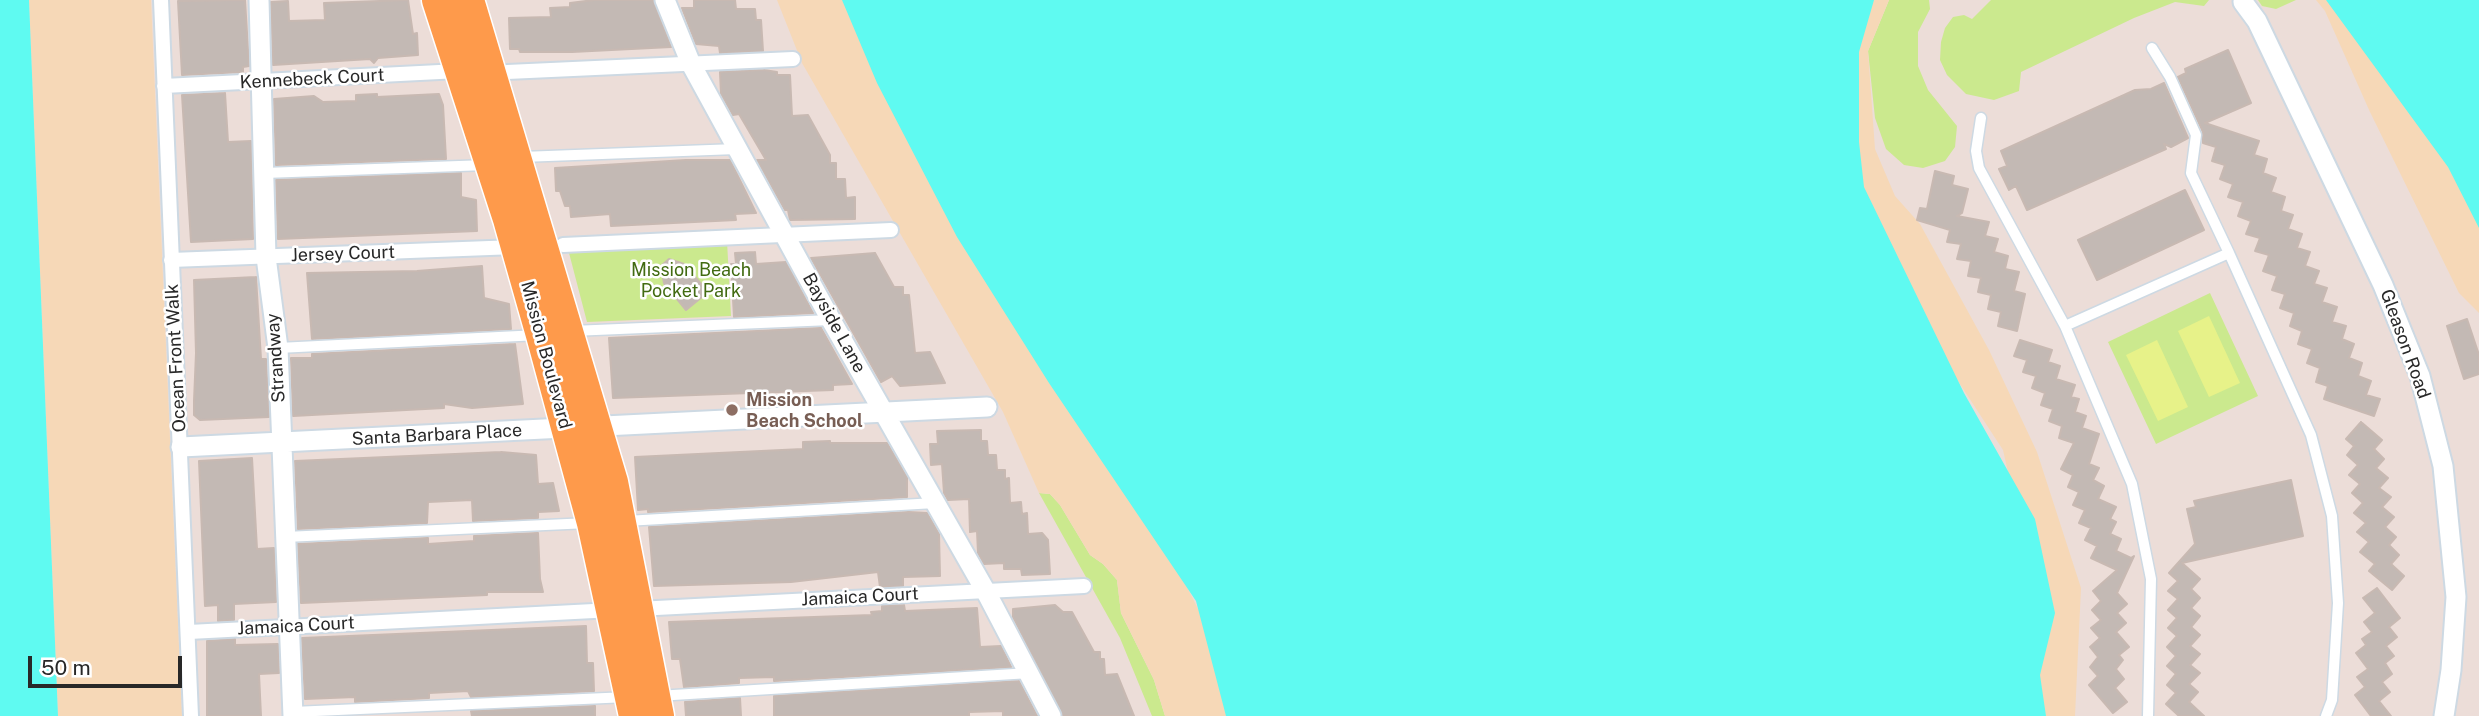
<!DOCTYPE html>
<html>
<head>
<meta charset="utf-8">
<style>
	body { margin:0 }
	#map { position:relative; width:2479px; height:716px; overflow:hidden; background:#ecddd8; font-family:"Public Sans",sans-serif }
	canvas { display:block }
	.scale { position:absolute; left:28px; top:656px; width:154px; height:32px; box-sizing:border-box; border:4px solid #282828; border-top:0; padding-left:9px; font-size:21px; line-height:24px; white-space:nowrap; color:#282828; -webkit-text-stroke:5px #fff; paint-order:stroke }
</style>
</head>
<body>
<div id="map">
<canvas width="2479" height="716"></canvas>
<div class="scale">50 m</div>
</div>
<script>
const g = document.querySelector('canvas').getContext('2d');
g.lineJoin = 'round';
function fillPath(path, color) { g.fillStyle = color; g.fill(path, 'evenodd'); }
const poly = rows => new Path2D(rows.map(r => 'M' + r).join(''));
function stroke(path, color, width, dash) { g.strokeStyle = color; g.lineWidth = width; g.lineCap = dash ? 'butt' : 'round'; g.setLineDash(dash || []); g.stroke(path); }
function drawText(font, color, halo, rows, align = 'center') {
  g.font = font + ' "Public Sans",sans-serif'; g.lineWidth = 5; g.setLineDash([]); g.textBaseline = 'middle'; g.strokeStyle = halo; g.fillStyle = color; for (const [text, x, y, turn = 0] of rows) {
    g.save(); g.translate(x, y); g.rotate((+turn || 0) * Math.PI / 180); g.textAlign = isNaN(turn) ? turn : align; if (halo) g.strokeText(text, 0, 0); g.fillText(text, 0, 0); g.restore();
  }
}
const green = poly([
	[1889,0,1929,0,1930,9,1918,32,1918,66,1928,90,1957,126,1955,147,1945,161,1923,168,1904,165,1886,149,1875,118,1868,51],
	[1991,0,2209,0,2204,6,2175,2,2134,18,2021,72,2019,91,1994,100,1966,94,1947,75,1940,60,1941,42,1945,28,1953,17,1964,15,1972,19],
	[2258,0,2296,0,2276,9,2262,6],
	[727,241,731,316,587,322,568,249],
	[2210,293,2258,396,2156,444,2108,342],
	[1039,493,1050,494,1060,505,1090,555,1103,564,1117,580,1121,613,1154,680,1165,716,1152,716,1120,638]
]);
const sand = poly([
	[29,0,151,0,182,716,58,716],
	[777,0,878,0,1123,459,1211,635,1264,716,1165,716,1154,680,1121,613,1117,580,1103,564,1090,555,1060,505,1050,494,1039,493,1003,412,802,63],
	[1842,0,1889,0,1868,51,1875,149,1895,196,1920,224,1989,350,2037,452,2081,588,2075,716,2020,716,2030,569,2003,450,1930,338,1846,155],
	[2316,0,2408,0,2479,117,2479,313,2459,293,2370,112,2325,11]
]);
const pitch = poly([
	[2209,316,2240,383,2209,397,2178,331],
	[2157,340,2188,407,2158,421,2126,355]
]);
const water = poly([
	[0,0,29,0,58,716,0,716],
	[842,0,1874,0,1859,52,1859,142,1864,187,1964,393,2035,519,2055,613,2040,675,2046,716,1226,716,1196,601,1049,383,957,237,877,83],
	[2326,0,2479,0,2479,228,2448,167]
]);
const building = poly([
	[245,0,249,66,243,67,243,72,182,75,178,1,245,0],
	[408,0,413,34,417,33,418,55,378,58,374,63,370,59,273,65,271,2,288,1,289,21,325,20,324,3,408,0],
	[594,0,653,0,671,47,572,52,520,52,519,49,510,49,509,18,551,17,550,8,570,7,570,3,594,0],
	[694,0,735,0,736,9,755,9,756,20,761,20,763,51,720,53,719,46,696,44,682,8,694,8,694,0],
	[2228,50,2251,103,2205,123,2259,141,2254,155,2267,159,2263,173,2276,178,2271,192,2285,197,2281,211,2293,215,2288,229,2302,234,2297,248,2310,252,2305,266,2319,271,2314,284,2327,288,2322,302,2337,307,2332,322,2346,326,2342,339,2354,344,2349,358,2362,363,2358,376,2371,381,2366,395,2380,399,2374,416,2324,399,2328,386,2316,382,2320,368,2307,363,2312,349,2298,344,2302,331,2290,326,2294,313,2280,308,2285,294,2272,290,2277,276,2263,271,2269,255,2255,251,2260,238,2246,234,2251,221,2238,216,2243,202,2228,197,2233,184,2220,179,2225,165,2212,161,2216,147,2203,143,2203,132,2178,77,2186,73,2185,69,2228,50],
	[764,70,777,72,777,75,790,75,792,116,808,115,830,155,830,163,836,163,836,179,845,179,846,198,855,197,855,219,790,220,788,210,785,210,757,160,766,160,739,114,733,115,721,94,720,72,764,70],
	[2164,83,2188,138,2171,147,2164,144,2166,149,2027,210,2016,186,2009,190,1999,169,2007,166,2001,151,2135,90,2151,89,2164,83],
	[225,93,228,142,251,141,253,239,191,242,182,95,225,93],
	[377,94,377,97,439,94,443,105,446,159,276,165,274,99,314,96,323,102,356,101,356,95,377,94],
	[686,160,730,160,756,213,735,214,736,220,611,226,610,214,571,217,570,206,565,206,560,191,556,191,555,168,686,160],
	[1935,171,1954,176,1952,185,1968,189,1962,213,1957,216,1989,222,1985,236,1998,239,1994,252,2008,256,2005,269,2019,272,2014,291,2025,294,2017,331,1998,326,2001,312,1988,309,1991,295,1978,292,1981,278,1968,276,1971,261,1957,259,1961,244,1947,242,1950,230,1917,220,1920,208,1927,209,1935,171],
	[461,173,461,197,476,200,477,231,278,239,276,180,461,173],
	[2185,190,2204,230,2097,280,2078,240,2185,190],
	[755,252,756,264,786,262,813,313,734,317,731,264,736,264,735,253,755,252],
	[875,253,894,287,903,287,903,295,909,295,915,353,930,352,945,383,900,386,892,376,881,382,811,258,875,253],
	[669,259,684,264,708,292,686,310,664,283,661,266,669,259],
	[482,266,484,298,509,304,511,329,312,339,307,273,417,271,482,266],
	[256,277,261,359,266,359,269,417,200,420,194,415,194,401,196,353,194,280,256,277],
	[2467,319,2479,355,2479,374,2464,379,2447,326,2467,319],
	[821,328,852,384,833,385,833,390,613,398,609,338,821,328],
	[2020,340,2052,350,2048,362,2060,366,2056,379,2075,385,2071,397,2079,399,2075,412,2086,416,2082,428,2099,434,2089,464,2099,468,2093,480,2104,486,2098,499,2116,507,2110,519,2116,522,2110,534,2121,539,2116,551,2131,558,2134,556,2117,593,2127,604,2117,613,2126,623,2116,632,2129,647,2119,655,2123,660,2116,669,2124,679,2115,688,2127,702,2113,713,2089,685,2098,676,2090,667,2098,657,2090,647,2100,638,2091,628,2101,620,2092,610,2101,601,2093,591,2117,570,2091,558,2097,546,2085,540,2091,528,2079,523,2085,510,2073,505,2079,492,2068,487,2073,475,2061,469,2074,443,2059,438,2062,426,2049,421,2053,409,2041,405,2045,393,2032,388,2036,376,2023,372,2027,360,2014,356,2020,340],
	[515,344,523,404,472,408,444,404,444,408,293,416,291,358,312,358,312,354,515,344],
	[2361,422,2382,440,2374,449,2384,459,2376,468,2388,478,2379,488,2391,497,2382,507,2394,517,2385,527,2396,537,2389,545,2399,555,2391,564,2404,576,2392,590,2369,571,2375,564,2360,552,2369,542,2357,532,2366,523,2354,513,2363,503,2352,493,2360,484,2349,475,2358,465,2347,455,2354,446,2346,439,2361,422],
	[981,430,981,441,987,441,988,455,996,455,997,470,1005,470,1005,479,1009,478,1010,503,1021,502,1022,514,1027,513,1028,534,1042,533,1048,540,1050,574,1022,575,1021,569,1004,569,1004,563,984,564,978,553,977,531,970,532,969,499,948,500,944,493,942,464,931,465,930,444,938,444,937,431,981,430],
	[830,441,830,443,887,443,907,477,907,497,648,512,648,509,638,510,635,457,803,449,803,442,830,441],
	[501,452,536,455,538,484,553,483,559,511,538,512,538,518,473,521,472,500,428,502,427,523,298,529,295,461,501,452],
	[252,458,257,549,274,548,276,602,234,604,234,620,218,621,218,605,205,606,199,461,252,458],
	[2291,480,2303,536,2182,563,2200,579,2191,589,2200,598,2191,608,2200,616,2191,627,2200,635,2190,646,2200,654,2190,665,2200,673,2189,684,2198,692,2189,702,2204,716,2179,716,2166,704,2176,693,2167,685,2176,674,2167,666,2176,656,2167,647,2177,636,2168,628,2177,618,2168,610,2178,599,2168,591,2178,581,2169,573,2195,544,2187,509,2196,507,2194,501,2291,480],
	[908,512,927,513,939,534,940,576,903,577,903,586,880,587,878,572,791,582,654,586,649,527,908,512],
	[538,533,540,579,543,592,487,592,487,595,301,603,298,544,428,538,428,544,474,541,474,536,538,533],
	[2377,588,2400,618,2389,627,2397,637,2386,646,2394,656,2385,663,2392,674,2382,682,2390,692,2379,701,2391,716,2371,716,2355,695,2365,687,2357,677,2368,669,2356,653,2366,645,2362,639,2372,632,2364,622,2375,613,2363,598,2377,588],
	[904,605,905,611,977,608,980,647,1001,646,1011,667,774,681,774,677,739,678,739,683,684,687,680,659,672,659,669,622,872,615,871,612,882,611,882,606,904,605],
	[1055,605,1063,612,1072,612,1094,652,1100,652,1100,659,1104,659,1105,675,1117,674,1134,716,1063,716,1013,617,1013,609,1055,605],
	[586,626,587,663,593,663,594,691,471,697,468,691,429,693,429,698,355,702,355,697,305,699,302,638,586,626],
	[235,639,235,645,278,644,279,673,259,674,261,716,207,716,207,641,235,639],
	[1019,681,1037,716,1003,716,1003,711,969,712,969,716,774,716,774,696,1019,681],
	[740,698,741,716,686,716,685,702,740,698],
	[595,706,595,716,472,716,471,711,595,706]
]);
const service = poly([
	[2152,48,2170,77,2196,135,2191,173,2229,253],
	[1981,118,1976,151,1979,168,2065,326,2132,484,2151,579,2148,716],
	[521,157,737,149],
	[264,173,487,165],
	[2065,326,2229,253,2311,435,2332,516,2338,603,2332,700,2326,716],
	[572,331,831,320],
	[278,348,539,335],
	[626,521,935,503],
	[285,537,589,523],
	[657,696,1030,673],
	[293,712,628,697]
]);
const pedestrian = poly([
	[161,0,191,716],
	[507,72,793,59],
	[164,86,459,71],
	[563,245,891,230],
	[171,260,516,247],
	[637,609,1084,586],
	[189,632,613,610]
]);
const minor = poly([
	[259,0,266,257,278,348,293,716],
	[665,0,691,64,831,320,985,590,1051,716],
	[2243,2,2257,21,2383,285,2420,376,2443,466,2456,597,2451,670,2444,716],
	[181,447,987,407]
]);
const primary = poly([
	[438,0,509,219,542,335,593,523,635,716],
	[468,0,612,482,658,716]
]);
const markers = [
	[732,410,7,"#8d6e63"]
];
const streetNames = [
	["Kennebeck Court",312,79,-3],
	["Jersey Court",343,254,-2],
	["Bayside Lane",834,323,61],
	["Gleason Road",2405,344,70],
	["Mission Boulevard",546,355,75],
	["Ocean Front Walk",176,358,-93],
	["Strandway",276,358,-94],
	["Santa Barbara Place",437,435,-3],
	["Jamaica Court",860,597,-3],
	["Jamaica Court",296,626,-3]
];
const parkNames = [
	["Mission Beach",691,270],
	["Pocket Park",691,291]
];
const educationNames = [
	["Mission",746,400],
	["Beach School",746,421]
];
fillPath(green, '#cbe98e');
fillPath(sand, '#f6d8b7');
fillPath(pitch, '#e7f289');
fillPath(water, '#5ffaf1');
fillPath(building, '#c3b9b4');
stroke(building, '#c8b9b2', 2);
stroke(service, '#cdd9e3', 13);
stroke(pedestrian, '#cdd9e3', 18);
stroke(minor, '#cdd9e3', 23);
stroke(primary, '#fff', 35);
stroke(service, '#fff', 10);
stroke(pedestrian, '#fff', 14);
stroke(minor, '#fff', 19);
stroke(primary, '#fe9a4b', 32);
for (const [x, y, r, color] of markers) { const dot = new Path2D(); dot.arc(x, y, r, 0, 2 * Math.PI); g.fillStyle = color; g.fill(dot); stroke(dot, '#fff', 2.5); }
drawText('18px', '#282828', '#fff', streetNames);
drawText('18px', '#426b12', '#fff', parkNames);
drawText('bold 18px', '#785e54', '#fff', educationNames, 'left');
</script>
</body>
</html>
